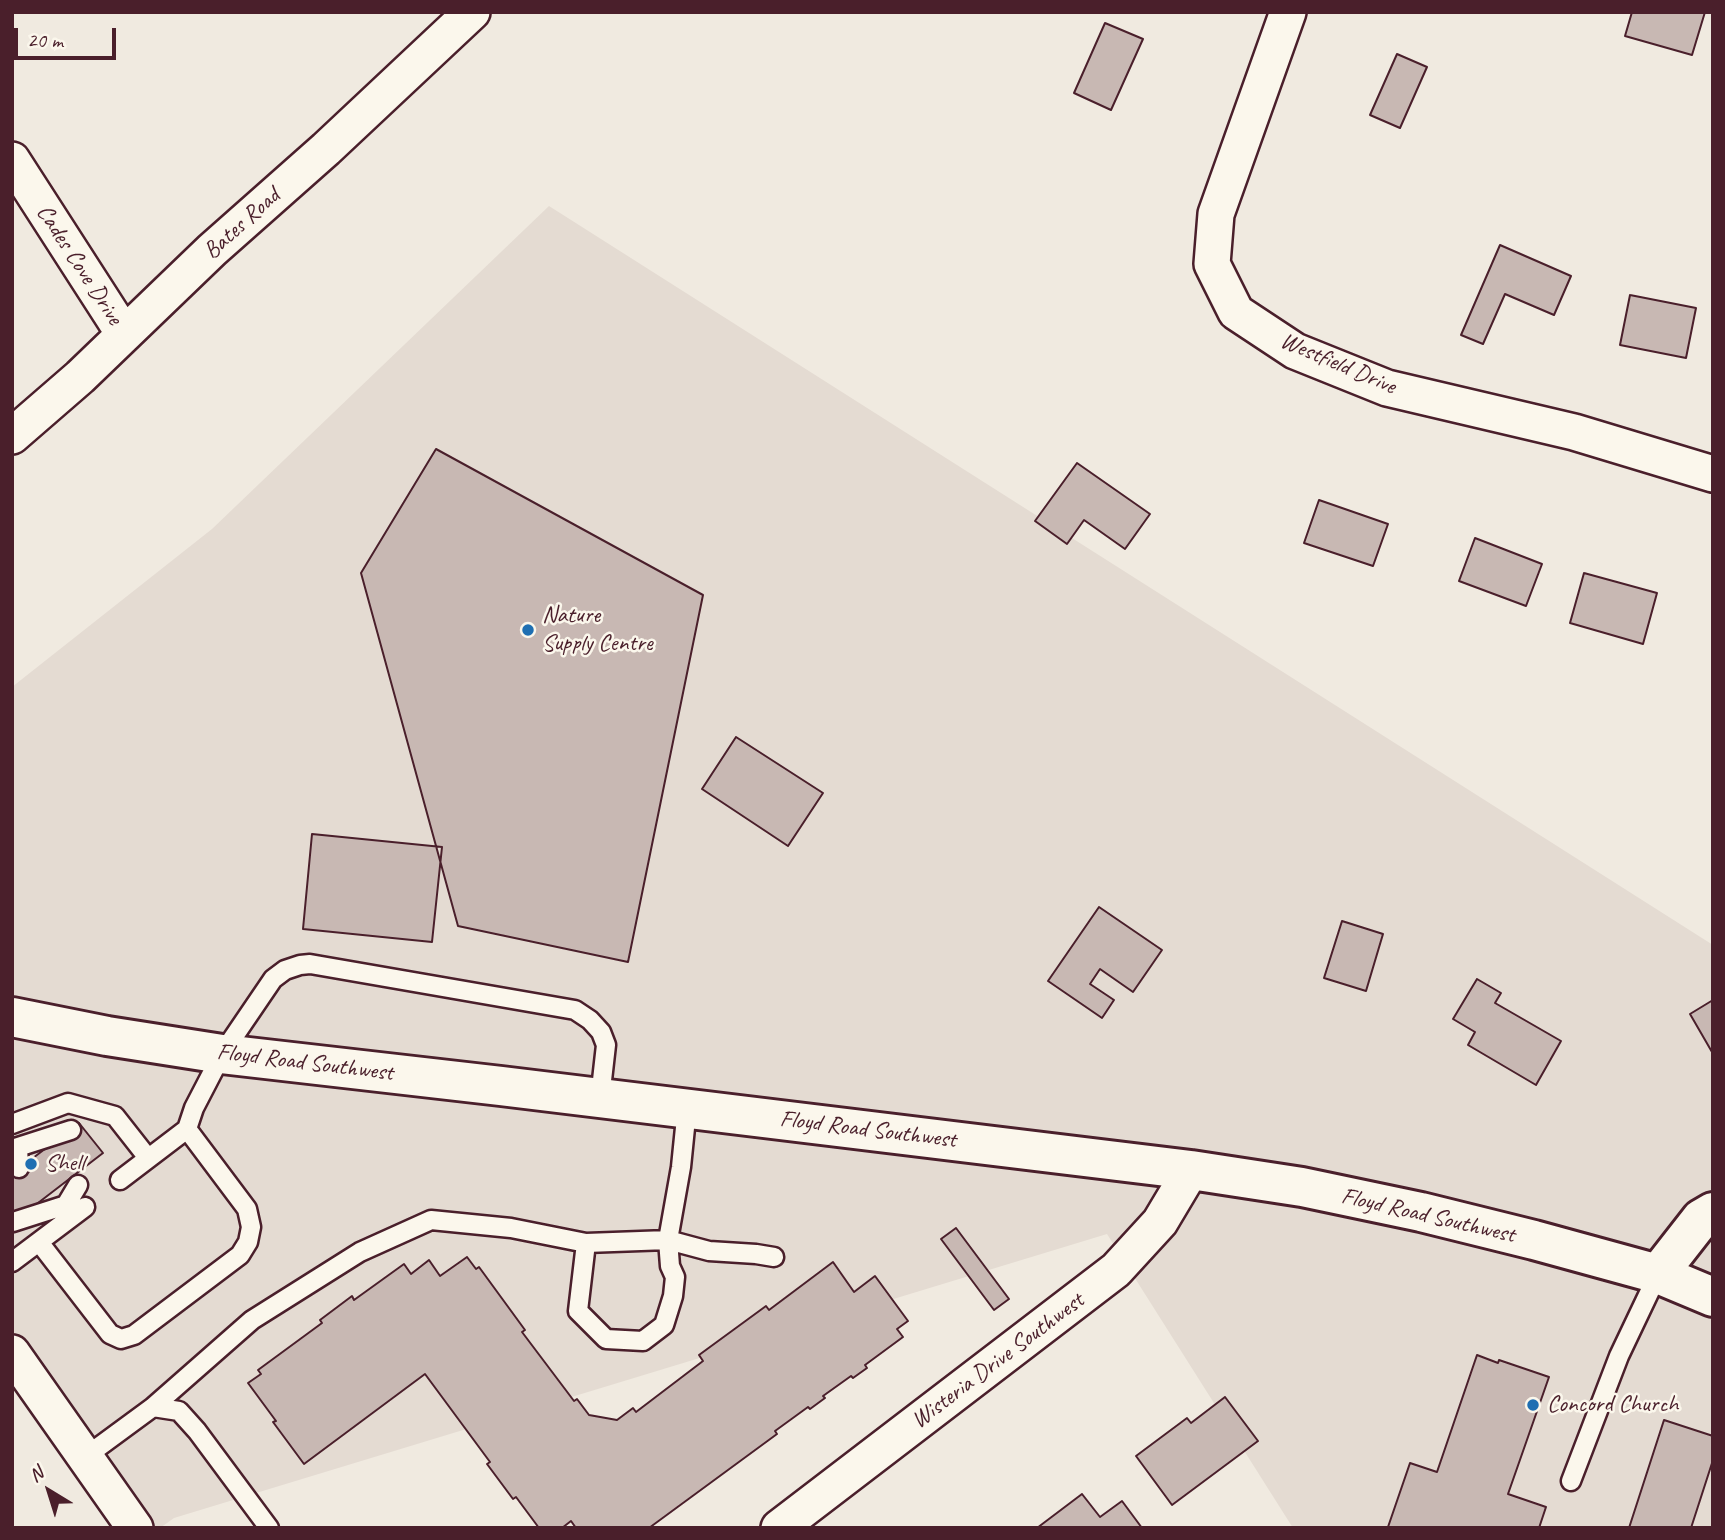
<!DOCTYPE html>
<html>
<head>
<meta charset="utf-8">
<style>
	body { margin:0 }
	#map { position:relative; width:1725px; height:1540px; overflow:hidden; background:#f0eae0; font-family:Caveat,sans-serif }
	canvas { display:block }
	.frame { position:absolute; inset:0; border:14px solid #4a1f2b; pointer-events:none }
	.north { position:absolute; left:14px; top:1456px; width:70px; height:70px; -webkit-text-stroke:5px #fbf7ec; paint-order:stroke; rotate:322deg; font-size:19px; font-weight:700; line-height:28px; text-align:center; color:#4a1f2b }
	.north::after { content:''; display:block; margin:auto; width:24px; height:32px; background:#4a1f2b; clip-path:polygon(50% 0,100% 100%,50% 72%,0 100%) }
	.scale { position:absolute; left:14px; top:28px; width:102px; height:32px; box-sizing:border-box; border:4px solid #4a1f2b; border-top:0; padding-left:9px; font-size:21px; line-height:24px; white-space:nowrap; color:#4a1f2b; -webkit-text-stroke:5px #fbf7ec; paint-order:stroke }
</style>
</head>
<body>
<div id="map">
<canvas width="1725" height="1540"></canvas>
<div class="frame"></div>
<div class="north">N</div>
<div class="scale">20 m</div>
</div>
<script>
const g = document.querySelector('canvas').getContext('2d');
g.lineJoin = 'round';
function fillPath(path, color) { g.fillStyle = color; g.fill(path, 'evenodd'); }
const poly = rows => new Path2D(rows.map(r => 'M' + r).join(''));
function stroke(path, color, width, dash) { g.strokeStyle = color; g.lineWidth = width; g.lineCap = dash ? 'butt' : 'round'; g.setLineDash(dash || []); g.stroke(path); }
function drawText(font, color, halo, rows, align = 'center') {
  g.font = font + ' Caveat,sans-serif'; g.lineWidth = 5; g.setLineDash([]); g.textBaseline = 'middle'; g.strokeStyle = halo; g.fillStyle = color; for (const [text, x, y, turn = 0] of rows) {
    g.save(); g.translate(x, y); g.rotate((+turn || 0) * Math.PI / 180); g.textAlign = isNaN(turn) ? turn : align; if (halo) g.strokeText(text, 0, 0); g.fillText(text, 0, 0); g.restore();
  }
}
const built = poly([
	[549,206,1713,945,1713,1528,1293,1528,1107,1234,174,1518,160,1528,123,1528,12,1382,12,687,212,529]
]);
const building = poly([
	[1632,12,1705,12,1692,55,1625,36,1632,12],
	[1105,23,1143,39,1111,110,1074,93,1105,23],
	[1397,54,1427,67,1400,128,1370,115,1397,54],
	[1500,245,1571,276,1554,315,1505,294,1483,344,1461,335,1500,245],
	[1630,295,1696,308,1686,358,1620,345,1630,295],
	[436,449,703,595,628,962,458,926,361,573,436,449],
	[1077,463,1150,514,1125,549,1084,520,1067,544,1035,521,1077,463],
	[1319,500,1388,524,1373,566,1304,543,1319,500],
	[1475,538,1542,564,1526,606,1459,581,1475,538],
	[1584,573,1657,593,1643,644,1570,623,1584,573],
	[736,737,823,793,788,846,702,789,736,737],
	[312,834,442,847,432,942,303,929,312,834],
	[1099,907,1162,950,1133,992,1100,969,1090,984,1114,1000,1102,1018,1048,981,1099,907],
	[1342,921,1383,934,1366,991,1324,978,1342,921],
	[1477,979,1501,993,1495,1003,1561,1041,1536,1085,1468,1045,1475,1032,1453,1019,1477,979],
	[1713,1000,1713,1051,1712,1052,1690,1014,1713,1000],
	[79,1123,103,1153,12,1223,12,1174,79,1123],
	[956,1228,1009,1299,994,1310,941,1239,956,1228],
	[467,1257,476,1269,479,1267,525,1330,522,1332,574,1401,577,1399,589,1415,617,1420,633,1408,636,1412,703,1361,699,1355,766,1306,769,1310,833,1262,854,1292,875,1276,908,1321,897,1329,903,1337,865,1365,867,1368,853,1378,851,1376,823,1396,825,1398,810,1409,808,1407,775,1431,777,1434,649,1528,576,1528,571,1521,562,1528,539,1528,516,1497,513,1499,487,1464,490,1462,425,1374,304,1464,273,1422,276,1421,248,1383,261,1374,258,1370,322,1323,320,1320,352,1296,354,1300,404,1264,411,1274,429,1260,440,1276,467,1257],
	[1477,1355,1498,1363,1499,1360,1549,1377,1508,1494,1546,1507,1539,1528,1388,1527,1410,1463,1437,1472,1477,1355],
	[1225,1397,1258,1441,1172,1505,1136,1456,1187,1418,1191,1423,1225,1397],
	[1664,1420,1713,1436,1713,1460,1691,1528,1629,1528,1664,1420],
	[1082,1494,1100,1517,1122,1501,1142,1528,1037,1528,1082,1494]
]);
const lane = poly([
	[687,1108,681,1167,668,1240,586,1243,578,1311,606,1339,643,1341,664,1325,673,1296,675,1277,670,1266,668,1240,709,1251,756,1254,774,1257],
	[12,1124,68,1103,115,1116,148,1158],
	[18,1147,71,1130],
	[18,1147,19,1168],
	[120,1180,187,1129,194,1108,222,1054,273,979,285,970,300,965,310,964,575,1010,590,1020,601,1032,606,1045,600,1098],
	[13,1222,66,1205,78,1185],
	[39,1242,110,1334,121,1339,134,1335,240,1255,248,1242,251,1227,247,1209,187,1129],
	[12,1262,85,1207],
	[153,1407,252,1320,360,1252,431,1220,511,1228,586,1243],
	[85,1457,153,1407,179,1411,197,1431,269,1528],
	[1571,1481,1619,1356,1658,1274]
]);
const street = poly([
	[1288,12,1216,214,1212,264,1236,312,1295,351,1387,388,1574,432,1713,474],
	[12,160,124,334],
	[12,436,80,377,212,250,326,149,472,12],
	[12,1353,135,1528],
	[779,1528,1116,1270,1160,1222,1191,1170]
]);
const secondary = poly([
	[12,1017,107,1036,222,1054,501,1086,1191,1170,1302,1187,1421,1212,1534,1240,1658,1274,1713,1297],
	[1658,1274,1701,1219,1713,1212]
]);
const markers = [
	[528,630,7,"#1f6fb2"],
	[31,1164,7,"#1f6fb2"],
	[1533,1405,7,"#1f6fb2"]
];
const streetNames = [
	["Bates Road",242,224,-42],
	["Cades Cove Drive",79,265,57],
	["Westfield Drive",1338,364,23],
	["Floyd Road Southwest",305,1063,7],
	["Floyd Road Southwest",868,1130,7],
	["Floyd Road Southwest",1428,1216,13],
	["Wisteria Drive Southwest",998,1361,-37]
];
const poiNames = [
	["Nature",542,616],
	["Supply Centre",542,644],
	["Shell",45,1164],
	["Concord Church",1547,1405]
];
fillPath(built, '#e4dbd2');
fillPath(building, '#c8b8b3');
stroke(building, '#4a1f2b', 2);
stroke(lane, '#4a1f2b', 23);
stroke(street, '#4a1f2b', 40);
stroke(secondary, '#4a1f2b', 44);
stroke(lane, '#fbf7ec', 18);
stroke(street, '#fbf7ec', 35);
stroke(secondary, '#fbf7ec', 38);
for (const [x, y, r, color] of markers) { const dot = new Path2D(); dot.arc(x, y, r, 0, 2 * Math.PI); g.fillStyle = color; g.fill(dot); stroke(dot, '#fbf7ec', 2.5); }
drawText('24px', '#4a1f2b', '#fbf7ec', streetNames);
drawText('24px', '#4a1f2b', '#fbf7ec', poiNames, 'left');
</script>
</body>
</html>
